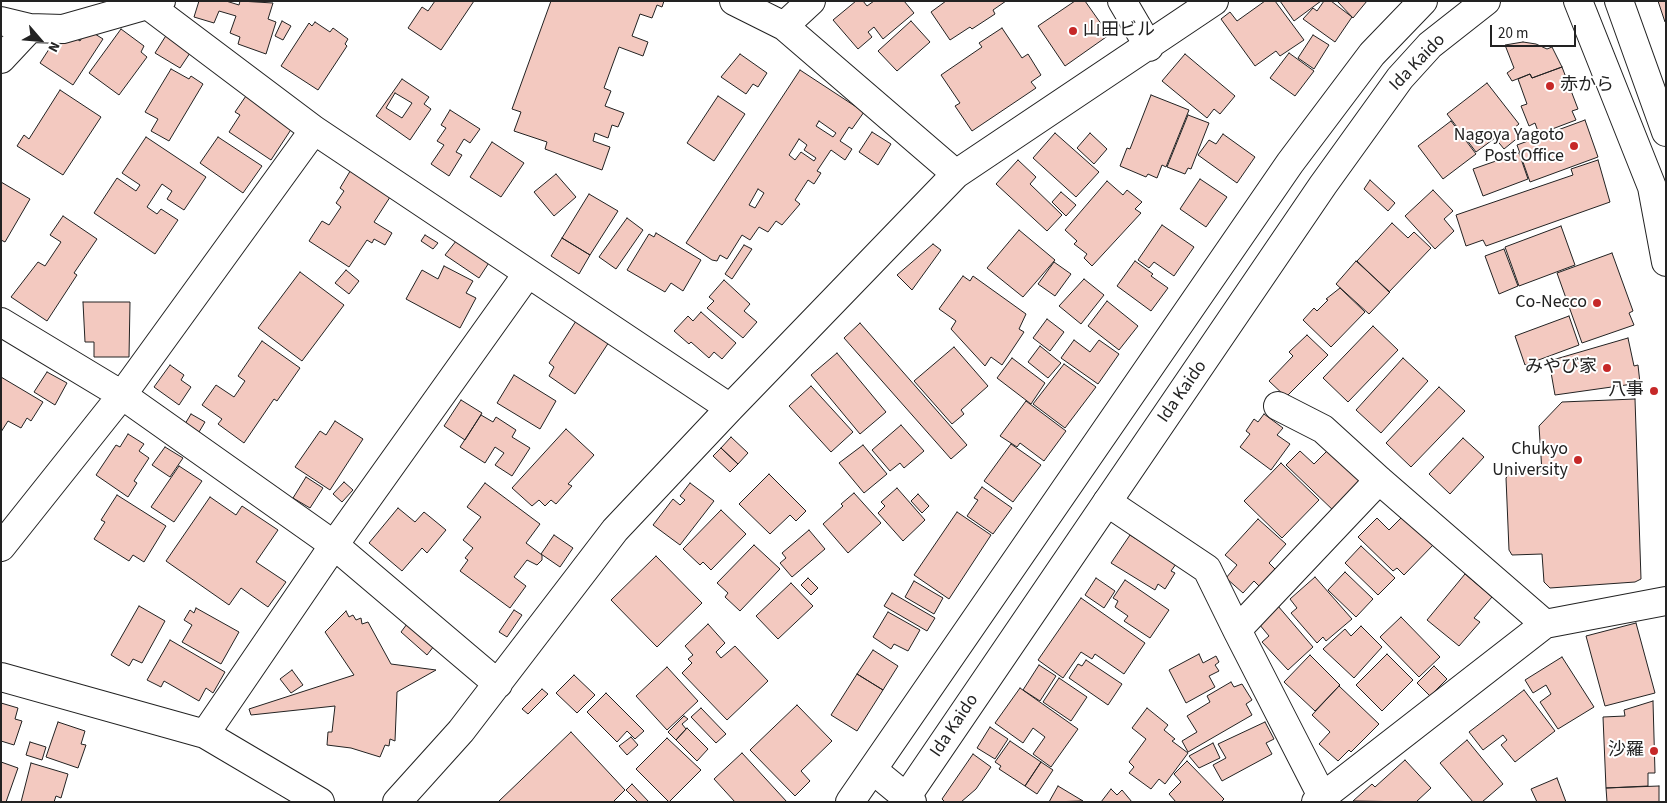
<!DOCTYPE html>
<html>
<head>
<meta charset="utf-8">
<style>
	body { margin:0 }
	#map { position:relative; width:1667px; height:803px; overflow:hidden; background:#fff; font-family:"Source Sans 3",sans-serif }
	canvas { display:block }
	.frame { position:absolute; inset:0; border:2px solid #222; pointer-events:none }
	.north { position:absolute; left:15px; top:15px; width:50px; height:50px; -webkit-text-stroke:4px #fff; paint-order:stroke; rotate:117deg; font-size:14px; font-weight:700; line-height:20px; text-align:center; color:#222 }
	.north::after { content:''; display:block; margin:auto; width:18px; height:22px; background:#222; clip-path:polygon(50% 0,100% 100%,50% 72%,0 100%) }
	.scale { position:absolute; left:1490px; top:25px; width:86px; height:22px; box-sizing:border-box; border:2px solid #222; border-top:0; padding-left:6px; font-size:15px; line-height:18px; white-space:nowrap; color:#222; -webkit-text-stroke:4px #fff; paint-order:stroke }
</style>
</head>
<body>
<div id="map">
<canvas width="1667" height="803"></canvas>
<div class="frame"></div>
<div class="north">N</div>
<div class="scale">20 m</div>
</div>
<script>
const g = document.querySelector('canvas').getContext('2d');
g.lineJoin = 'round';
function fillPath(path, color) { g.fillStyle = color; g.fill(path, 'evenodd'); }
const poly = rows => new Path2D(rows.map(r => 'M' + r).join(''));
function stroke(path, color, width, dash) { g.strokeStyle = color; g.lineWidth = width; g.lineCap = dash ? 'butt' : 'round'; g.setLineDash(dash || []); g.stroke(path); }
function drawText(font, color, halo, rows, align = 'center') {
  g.font = font + ' "Source Sans 3","Noto Sans JP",sans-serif'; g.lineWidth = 4; g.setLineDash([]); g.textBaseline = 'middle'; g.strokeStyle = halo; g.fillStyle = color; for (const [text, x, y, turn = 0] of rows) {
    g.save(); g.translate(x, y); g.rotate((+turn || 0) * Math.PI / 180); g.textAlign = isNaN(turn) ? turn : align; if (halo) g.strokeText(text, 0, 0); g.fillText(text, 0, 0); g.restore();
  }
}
const building = poly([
	[199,1,226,1,239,5,240,1,273,3,268,19,276,22,266,54,238,44,240,37,230,33,236,16,219,11,214,23,194,17,199,1],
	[435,1,474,1,441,50,408,28,422,7,428,11,435,1],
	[551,1,664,1,662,7,657,5,652,18,640,14,632,36,648,42,643,56,619,47,604,88,611,91,605,106,624,113,618,127,612,125,608,138,595,133,593,141,610,147,602,170,545,149,547,142,514,131,521,112,512,109,551,1],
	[856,1,863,1,867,6,874,1,904,1,914,13,883,39,874,27,868,32,872,37,858,49,833,20,856,1],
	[946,1,1006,1,993,10,995,14,972,29,970,27,950,40,931,12,946,1],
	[1075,1,1085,1,1109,35,1065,66,1038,26,1075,1],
	[1265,1,1275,1,1304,40,1280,56,1276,51,1255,66,1221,19,1230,12,1237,21,1265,1],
	[1280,1,1321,1,1294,21,1280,1],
	[1324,1,1331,1,1352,17,1335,42,1303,19,1313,8,1317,11,1324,1],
	[1337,1,1367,1,1353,18,1337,1],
	[1658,1,1666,1,1666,22,1665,22,1658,1],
	[282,21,291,26,283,40,275,36,282,21],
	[911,21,930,42,897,71,878,51,911,21],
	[315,22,330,32,333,28,348,39,345,44,347,46,318,90,281,66,309,23,312,26,315,22],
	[1002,28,1022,58,1028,54,1041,75,1031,82,1036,88,972,131,955,106,960,103,941,75,982,47,979,43,1002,28],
	[87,29,103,39,73,85,40,63,53,43,59,47,68,33,80,41,87,29],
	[121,29,144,46,141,52,147,57,119,95,89,73,121,29],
	[167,34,192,50,180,68,155,53,167,34],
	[1313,35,1329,45,1314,69,1298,58,1313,35],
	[1523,42,1536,44,1547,49,1552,47,1562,67,1532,78,1530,74,1512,81,1507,73,1514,68,1505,45,1523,42],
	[1289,53,1314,71,1295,96,1270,78,1289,53],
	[740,54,767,73,758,87,753,84,746,94,721,77,740,54],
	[1185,54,1235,96,1220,114,1214,109,1207,118,1162,81,1185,54],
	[1562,67,1578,109,1572,111,1576,120,1539,134,1535,123,1529,126,1521,106,1527,104,1518,79,1530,74,1532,78,1562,67],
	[171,69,189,79,191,76,203,84,169,141,151,131,158,119,145,112,171,69],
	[800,70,864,112,852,129,849,127,840,141,852,149,845,160,831,150,817,171,821,173,814,184,808,180,795,200,800,204,782,225,776,221,768,232,759,227,750,240,742,235,727,259,720,255,717,261,712,260,686,243,800,70],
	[819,121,836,133,833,137,816,126,819,121],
	[799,139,807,145,804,150,816,158,814,161,801,152,795,160,789,155,799,139],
	[758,189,764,193,755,208,749,205,758,189],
	[402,79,429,97,424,104,431,109,410,140,376,116,402,79],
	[395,93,412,103,402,118,386,108,395,93],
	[1487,83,1519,124,1514,128,1520,136,1504,149,1495,138,1476,152,1447,114,1487,83],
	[60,90,101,117,63,175,17,146,24,135,29,139,60,90],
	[248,93,268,107,266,111,292,128,271,160,229,132,240,115,235,112,248,93],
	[1151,95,1189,110,1166,167,1162,165,1157,178,1148,174,1146,177,1120,166,1127,148,1130,149,1151,95],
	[718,96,745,114,714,161,687,143,718,96],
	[450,110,480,129,470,143,464,139,456,152,462,155,449,176,431,164,444,145,437,141,446,128,441,125,450,110],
	[1188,115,1209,123,1191,169,1188,168,1185,174,1167,167,1188,115],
	[1585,120,1598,157,1530,182,1517,145,1585,120],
	[1451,121,1476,154,1443,179,1418,146,1451,121],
	[872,132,891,144,878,165,859,152,872,132],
	[1055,133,1099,172,1076,197,1033,158,1055,133],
	[1090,133,1107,149,1094,164,1077,148,1090,133],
	[1223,134,1255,157,1237,183,1198,155,1209,140,1216,144,1223,134],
	[146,137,206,177,184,210,167,199,172,191,162,184,147,207,157,214,161,209,178,220,155,254,94,213,117,178,136,191,140,185,122,173,146,137],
	[218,137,262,166,243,193,200,163,218,137],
	[492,142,524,163,501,197,470,177,492,142],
	[1519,153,1528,179,1483,196,1473,169,1519,153],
	[1018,160,1036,177,1030,184,1062,215,1047,231,996,184,1018,160],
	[1598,160,1610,202,1486,246,1483,240,1466,246,1456,215,1573,175,1571,169,1598,160],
	[352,168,392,194,374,222,392,233,385,245,374,239,372,243,367,240,349,267,309,241,322,221,329,225,341,207,336,203,344,191,340,188,352,168],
	[556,174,576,197,554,216,534,192,556,174],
	[1200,179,1227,197,1206,227,1180,209,1200,179],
	[1370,180,1395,203,1388,211,1364,189,1370,180],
	[1107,181,1123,195,1127,190,1142,202,1135,209,1141,213,1092,266,1084,258,1087,254,1074,244,1077,241,1065,230,1107,181],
	[1,182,30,199,5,242,1,240,1,182],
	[1433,190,1453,211,1444,219,1454,231,1435,249,1405,216,1433,190],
	[1061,192,1076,205,1066,216,1052,202,1061,192],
	[589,194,618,211,590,255,562,238,589,194],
	[63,216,97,239,74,273,77,275,47,321,11,297,38,262,45,266,61,242,50,235,63,216],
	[627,218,643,230,616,269,599,257,627,218],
	[1392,223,1408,238,1414,232,1431,248,1389,292,1357,261,1392,223],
	[1162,225,1194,247,1174,276,1154,262,1149,268,1138,260,1162,225],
	[1561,226,1575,265,1519,286,1505,247,1561,226],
	[1019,230,1055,260,1023,297,987,268,1019,230],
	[464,231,496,252,479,278,445,255,464,231],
	[656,233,701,260,683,291,671,283,665,292,627,270,649,234,654,237,656,233],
	[425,235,438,243,433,249,421,241,425,235],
	[562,238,590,255,579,274,551,256,562,238],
	[933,244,941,250,912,290,897,275,933,244],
	[744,245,752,249,732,279,725,274,744,245],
	[1504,249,1518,286,1499,294,1485,256,1504,249],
	[1612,253,1633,311,1629,313,1634,325,1582,343,1557,273,1612,253],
	[1135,261,1153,274,1151,276,1168,288,1151,311,1117,286,1135,261],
	[1356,261,1390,292,1369,314,1336,284,1356,261],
	[1054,262,1071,274,1055,296,1038,284,1054,262],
	[444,266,473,281,466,293,476,298,460,328,406,299,422,270,438,279,444,266],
	[346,270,359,281,349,294,335,283,346,270],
	[300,272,344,305,302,361,258,328,300,272],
	[963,276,970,281,973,276,1026,314,1019,329,1024,332,1002,365,991,357,985,366,951,329,956,321,939,309,963,276],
	[1084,279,1104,295,1081,324,1059,306,1084,279],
	[724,280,750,304,744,311,757,322,743,338,707,308,714,301,709,297,724,280],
	[1340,288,1365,312,1331,347,1303,320,1314,308,1317,311,1328,300,1326,299,1340,288],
	[1107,301,1138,326,1119,350,1088,326,1107,301],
	[83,302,130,302,129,357,94,357,94,342,85,342,83,302],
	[701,312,736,343,722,359,714,352,709,358,691,342,689,344,674,331,688,316,693,321,701,312],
	[1569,316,1579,345,1525,365,1515,336,1569,316],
	[1047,319,1064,332,1050,351,1033,338,1047,319],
	[576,321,609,342,575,394,549,376,554,367,549,363,576,321],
	[860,323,967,445,951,459,844,338,860,323],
	[1373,326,1398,350,1348,402,1323,378,1373,326],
	[1307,335,1328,355,1286,397,1269,381,1293,356,1289,352,1307,335],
	[1628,338,1634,366,1638,365,1640,383,1555,395,1549,361,1628,338],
	[1074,340,1090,352,1099,340,1119,354,1098,384,1061,358,1074,340],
	[262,341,300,368,277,401,274,399,244,443,218,424,222,419,202,405,216,385,234,397,245,381,238,376,262,341],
	[1040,346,1061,363,1048,378,1028,362,1040,346],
	[954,347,988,386,961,410,964,414,952,424,914,381,954,347],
	[837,353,886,412,860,434,811,375,837,353],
	[1012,358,1045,383,1031,404,997,378,1012,358],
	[1403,358,1428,381,1381,433,1356,410,1403,358],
	[1064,364,1096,387,1065,428,1033,404,1064,364],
	[170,365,184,375,181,380,191,387,179,405,154,387,170,365],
	[47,372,67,383,55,405,34,392,47,372],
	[514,375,556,401,540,429,497,403,514,375],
	[1,377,43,402,31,421,27,418,21,428,8,421,1,432,1,377],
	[811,386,853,432,831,452,789,406,811,386],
	[1439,387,1465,411,1411,467,1386,443,1439,387],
	[1635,399,1641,579,1635,582,1550,588,1544,582,1542,554,1512,555,1509,550,1506,478,1509,474,1542,472,1539,426,1562,402,1635,399],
	[461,400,482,413,465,440,444,426,461,400],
	[1026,401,1066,431,1044,461,1020,443,1017,447,1000,436,1026,401],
	[191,414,205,422,199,432,185,424,191,414],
	[1264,414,1283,428,1277,435,1290,444,1271,470,1240,447,1250,434,1246,431,1254,419,1258,422,1264,414],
	[481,415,493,422,496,417,516,430,512,437,530,448,512,476,495,465,504,453,495,447,485,463,460,447,481,415],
	[335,421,363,439,330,490,295,467,320,431,326,435,335,421],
	[901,425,924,451,904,468,900,463,890,471,872,450,901,425],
	[566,429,594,455,568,484,572,486,556,504,551,500,545,506,539,500,532,506,512,488,566,429],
	[128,434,144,444,139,451,149,458,134,481,137,483,128,497,96,475,116,445,120,447,128,434],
	[731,437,748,453,738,464,721,448,731,437],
	[1463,438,1484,457,1450,494,1429,474,1463,438],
	[1011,444,1041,465,1013,502,984,481,1011,444],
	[863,445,887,474,864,493,839,463,863,445],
	[165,447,183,458,170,477,152,465,165,447],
	[721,448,738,464,730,472,713,456,721,448],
	[1329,449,1364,483,1336,513,1286,465,1300,451,1314,464,1329,449],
	[1281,463,1319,500,1282,538,1244,501,1281,463],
	[179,466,202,481,174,522,151,507,179,466],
	[769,474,806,511,796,521,790,515,770,534,739,504,769,474],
	[306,477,323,488,310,508,293,498,306,477],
	[344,482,353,490,342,502,333,494,344,482],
	[485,483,540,524,526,543,542,555,542,560,537,565,527,560,514,577,526,586,510,608,460,571,468,560,465,558,473,548,463,540,481,517,467,507,485,483],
	[690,483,714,501,680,545,653,525,673,499,680,505,685,500,680,496,690,483],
	[982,487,1012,508,993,534,967,516,978,500,974,498,982,487],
	[897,488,925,520,903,541,878,513,885,506,881,502,897,488],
	[854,493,881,523,848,553,823,524,843,506,841,504,854,493],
	[918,494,929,506,922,513,911,501,918,494],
	[117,495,166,526,144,562,133,555,129,561,94,539,105,522,101,520,117,495],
	[210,497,236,515,242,506,278,530,256,562,286,582,268,607,241,588,229,605,166,561,210,497],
	[398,508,415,522,424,512,446,530,427,553,422,548,402,571,369,543,398,508],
	[721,510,746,534,711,570,703,562,700,565,683,549,721,510],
	[957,512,991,535,949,599,914,575,957,512],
	[1404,515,1434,544,1404,575,1397,568,1393,571,1358,537,1377,518,1389,530,1404,515],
	[1258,519,1286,544,1269,563,1278,572,1262,589,1254,581,1243,593,1226,578,1237,565,1225,555,1258,519],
	[809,530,825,549,792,577,780,563,786,558,782,553,809,530],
	[554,535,573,548,560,567,541,554,554,535],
	[1130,535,1176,564,1171,571,1175,573,1165,589,1158,584,1155,590,1111,563,1130,535],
	[754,545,780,569,740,611,725,597,728,593,717,583,754,545],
	[1361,546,1395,578,1378,595,1345,563,1361,546],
	[656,556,702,603,657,647,611,600,656,556],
	[1345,572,1373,599,1356,617,1328,590,1345,572],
	[1465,574,1492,597,1474,618,1480,622,1459,646,1427,620,1465,574],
	[1315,577,1352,619,1326,641,1323,637,1317,643,1291,613,1297,608,1290,599,1315,577],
	[808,578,818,588,811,595,801,585,808,578],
	[1096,578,1115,591,1104,608,1085,595,1096,578],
	[1125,580,1169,610,1150,638,1124,621,1128,616,1115,607,1118,601,1113,598,1125,580],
	[914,581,943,598,934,614,905,597,914,581],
	[791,583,813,606,778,639,756,616,791,583],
	[892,593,935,618,927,631,884,606,892,593],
	[1081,598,1145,643,1124,674,1095,654,1092,659,1081,652,1063,678,1038,660,1081,598],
	[139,606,165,621,142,663,133,659,129,666,111,655,139,606],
	[1278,606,1313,647,1288,670,1262,642,1269,636,1259,624,1278,606],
	[196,608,239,632,221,664,182,642,192,625,184,620,190,610,194,613,196,608],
	[514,610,522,615,507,637,499,632,514,610],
	[346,611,349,617,353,615,356,620,361,618,362,624,368,622,391,664,436,670,397,692,395,741,390,739,389,746,385,745,380,757,351,748,327,745,328,732,332,732,335,706,251,715,249,709,354,675,325,632,346,611],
	[888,612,920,630,908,651,894,644,891,649,873,637,888,612],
	[1401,617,1440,657,1419,677,1380,637,1401,617],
	[1636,623,1655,693,1605,706,1586,636,1636,623],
	[407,624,434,646,427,655,401,632,407,624],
	[708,624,725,643,716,652,721,658,735,646,768,681,727,720,682,673,692,663,688,659,693,655,685,646,708,624],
	[1361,626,1382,647,1354,678,1323,649,1345,629,1351,636,1361,626],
	[170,640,225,672,213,693,206,688,199,701,164,681,161,687,147,680,170,640],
	[873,650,898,666,883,690,857,674,873,650],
	[1199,654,1203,663,1216,656,1219,662,1215,665,1219,671,1209,676,1215,687,1186,703,1169,670,1199,654],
	[1387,654,1413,680,1382,711,1356,685,1387,654],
	[1310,655,1340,685,1315,711,1284,682,1310,655],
	[1562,657,1594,707,1558,729,1540,702,1551,694,1546,685,1533,693,1525,680,1562,657],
	[1086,660,1122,684,1108,705,1069,678,1078,664,1082,666,1086,660],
	[1039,665,1056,676,1040,701,1023,690,1039,665],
	[1434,666,1447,679,1430,696,1417,683,1434,666],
	[667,667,698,701,667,730,636,696,667,667],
	[292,670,303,685,291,693,280,679,292,670],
	[857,674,883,690,857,731,831,715,857,674],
	[574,675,595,695,577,713,556,693,574,675],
	[1059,678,1087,697,1071,721,1043,702,1059,678],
	[1231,682,1234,687,1242,684,1252,700,1246,704,1252,715,1188,752,1182,741,1197,732,1187,716,1210,702,1207,696,1231,682],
	[1339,686,1379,724,1351,752,1349,750,1338,761,1319,744,1330,732,1312,715,1339,686],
	[1020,688,1078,729,1051,767,1033,754,1045,737,1033,728,1023,743,995,723,1020,688],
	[542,689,548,694,528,714,522,709,542,689],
	[1524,690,1555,731,1515,762,1501,745,1507,740,1503,735,1483,750,1469,732,1524,690],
	[606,693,644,731,635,739,627,731,617,742,587,712,606,693],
	[1653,701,1655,773,1648,773,1648,786,1606,788,1603,717,1625,716,1624,710,1653,701],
	[1,703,18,708,15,719,22,721,14,745,1,741,1,703],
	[797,705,832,741,801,771,810,781,795,796,750,750,797,705],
	[701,708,726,734,716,743,691,717,701,708],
	[1147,708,1168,725,1164,730,1175,739,1172,741,1188,753,1165,784,1159,779,1151,789,1129,773,1134,767,1129,762,1146,739,1132,728,1147,708],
	[684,716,688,719,682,724,686,729,676,740,668,732,684,716],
	[58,722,85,731,81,744,86,745,78,768,46,757,58,722],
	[1265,722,1274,739,1266,743,1272,754,1222,781,1213,765,1226,758,1218,744,1265,722],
	[990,727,1008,739,995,759,977,748,990,727],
	[687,728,708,749,697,761,676,740,687,728],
	[571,732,625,790,613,802,498,802,571,732],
	[631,737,638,745,627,755,619,746,631,737],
	[667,738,701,770,669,802,636,769,667,738],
	[1467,740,1503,784,1482,802,1473,802,1440,763,1467,740],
	[1010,741,1041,762,1025,786,999,769,1001,766,995,762,1010,741],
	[30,742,46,747,42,760,26,755,30,742],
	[1213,743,1220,758,1199,768,1189,756,1213,743],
	[742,753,787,802,735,802,714,779,742,753],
	[973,754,991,767,976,789,961,802,945,802,942,799,973,754],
	[1405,760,1431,788,1416,802,1353,801,1372,784,1375,787,1405,760],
	[1187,761,1224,799,1221,802,1176,802,1169,794,1181,782,1174,774,1187,761],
	[1,762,18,768,6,802,1,802,1,762],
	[1041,762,1053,770,1037,794,1025,786,1041,762],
	[31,763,68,774,61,798,56,796,54,802,21,802,31,763],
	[1557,778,1566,802,1537,802,1531,789,1557,778],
	[632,784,649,802,638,802,626,790,632,784],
	[1058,786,1083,801,1049,802,1058,786],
	[1659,786,1659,802,1607,802,1606,788,1659,786],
	[1111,789,1117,795,1122,790,1132,802,1101,802,1111,789]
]);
const minor = poly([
	[734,1,784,26,956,174],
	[1122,1,1149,47],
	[1578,1,1652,187,1666,262],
	[1619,1,1666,132],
	[148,5,314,130,730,408],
	[1,21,30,28,63,29,161,1],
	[784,26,811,1],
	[1,59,30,28],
	[1,322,122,395,334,545,498,684],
	[1278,406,1323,429,1379,480,1545,624],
	[1107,502,1207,569,1237,630],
	[1,547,122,395,314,130],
	[1,677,205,734,320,802],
	[205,734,334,545,528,273],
	[873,770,912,802],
	[397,802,461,731,615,530,730,408,956,174,1214,1],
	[1316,802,1545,624,1666,601],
	[1325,802,1237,630,1379,480]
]);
const highway = poly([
	[850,802,1290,163,1372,54,1423,1],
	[903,802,1323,185,1400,78,1430,45,1486,1]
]);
const markers = [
	[1073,31,5,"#c62828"],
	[1550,86,5,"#c62828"],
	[1574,146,5,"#c62828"],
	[1597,303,5,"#c62828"],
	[1607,368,5,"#c62828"],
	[1654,391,5,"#c62828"],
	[1578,460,5,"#c62828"],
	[1654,751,5,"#c62828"]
];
const poiNames = [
	["山田ビル",1083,31,"left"],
	["赤から",1560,86,"left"],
	["Nagoya Yagoto",1564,136],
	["Post Office",1564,157],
	["Co-Necco",1587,303],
	["みやび家",1597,368],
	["八事",1644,391],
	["Chukyo",1568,450],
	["University",1568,471],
	["沙羅",1644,751]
];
const streetNames = [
	["Ida Kaido",1418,63,-46],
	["Ida Kaido",1183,392,-55],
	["Ida Kaido",955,726,-56]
];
fillPath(building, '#f3c9c0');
stroke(building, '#222', 1);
stroke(minor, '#222', 30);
stroke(highway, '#222', 30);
stroke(minor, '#fff', 28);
stroke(highway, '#fff', 28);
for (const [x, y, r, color] of markers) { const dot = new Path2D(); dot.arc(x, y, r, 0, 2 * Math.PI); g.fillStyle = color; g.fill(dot); stroke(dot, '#fff', 2); }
drawText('18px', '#222', '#fff', poiNames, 'right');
drawText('18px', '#222', '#fff', streetNames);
</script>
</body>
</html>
